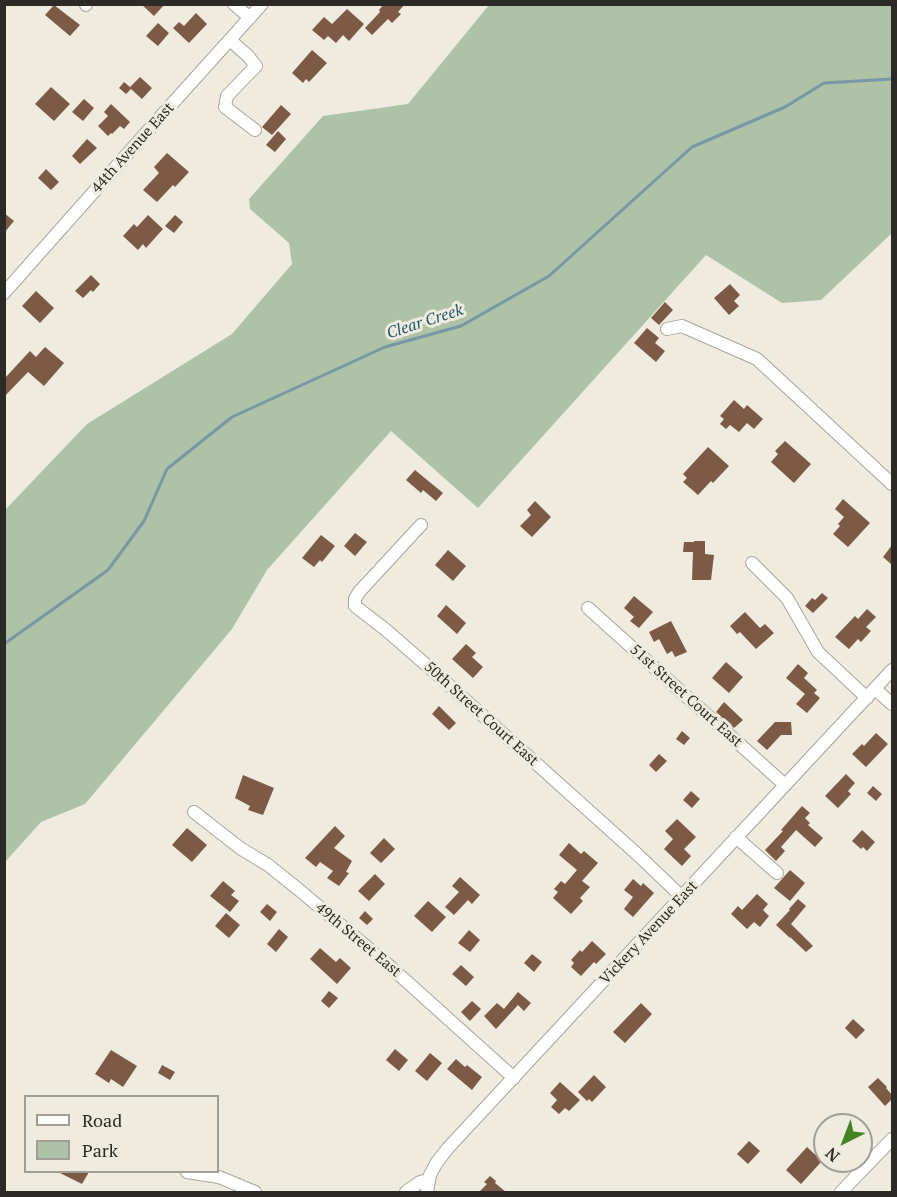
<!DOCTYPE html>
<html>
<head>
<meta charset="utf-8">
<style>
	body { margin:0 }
	#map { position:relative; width:897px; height:1197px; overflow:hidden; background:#efebdf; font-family:"PT Serif",serif }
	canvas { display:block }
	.frame { position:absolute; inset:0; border:6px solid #2b2a26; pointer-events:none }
	.legend { position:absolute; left:24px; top:1095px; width:195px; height:78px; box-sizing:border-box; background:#efebdf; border:2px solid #a19e95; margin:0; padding:8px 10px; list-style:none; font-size:18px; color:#2b2a26 }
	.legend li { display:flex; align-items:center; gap:12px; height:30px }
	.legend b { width:30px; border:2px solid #a19e95 }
	.north { position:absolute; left:813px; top:1113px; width:60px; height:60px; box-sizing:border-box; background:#efebdf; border:2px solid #a19e95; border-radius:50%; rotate:222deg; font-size:16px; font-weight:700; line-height:24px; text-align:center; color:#2b2a26 }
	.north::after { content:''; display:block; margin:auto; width:21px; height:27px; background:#448323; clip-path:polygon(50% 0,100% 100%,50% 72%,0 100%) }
</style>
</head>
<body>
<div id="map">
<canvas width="897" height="1197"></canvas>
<div class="frame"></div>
<ul class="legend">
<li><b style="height:8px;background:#fff"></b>Road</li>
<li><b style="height:16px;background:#adc2a7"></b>Park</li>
</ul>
<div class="north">N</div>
</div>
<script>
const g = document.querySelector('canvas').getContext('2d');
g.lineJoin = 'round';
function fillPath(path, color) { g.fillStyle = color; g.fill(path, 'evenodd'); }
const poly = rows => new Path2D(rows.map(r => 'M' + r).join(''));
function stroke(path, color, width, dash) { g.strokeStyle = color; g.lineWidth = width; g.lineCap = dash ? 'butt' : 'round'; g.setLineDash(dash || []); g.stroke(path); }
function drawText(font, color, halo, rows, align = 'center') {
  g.font = font + ' "PT Serif",serif'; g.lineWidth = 6; g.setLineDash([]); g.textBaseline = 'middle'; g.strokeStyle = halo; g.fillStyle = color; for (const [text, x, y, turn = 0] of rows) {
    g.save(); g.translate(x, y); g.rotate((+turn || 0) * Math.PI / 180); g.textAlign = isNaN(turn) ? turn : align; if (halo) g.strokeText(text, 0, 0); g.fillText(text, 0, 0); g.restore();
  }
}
const green = poly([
	[489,5,892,5,892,233,821,300,782,303,706,255,478,508,391,431,267,570,232,629,85,804,41,822,5,862,5,510,87,424,232,334,292,264,289,243,250,209,249,199,323,116,408,104]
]);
const stream = poly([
	[4,644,108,570,144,521,167,469,232,417,385,347,461,326,549,276,692,147,785,107,824,83,892,79]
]);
const building = poly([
	[141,4,165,4,154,16],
	[384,4,405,4,398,12,401,14,392,23,388,19,372,35,365,28,380,12,379,10],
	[54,5,80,25,70,36,45,15],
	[347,9,364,24,349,41,343,35,336,43,328,36,324,40,312,30,324,17,332,24],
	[196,13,207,24,189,43,173,28,179,22,184,26],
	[158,23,169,33,158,46,146,36],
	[312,50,327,63,309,82,306,79,303,83,292,73],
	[140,77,152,88,142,99,131,89,126,94,119,88,124,82,130,87],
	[51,87,70,104,54,121,35,104],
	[84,99,94,108,83,121,72,112],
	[111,104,130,122,124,129,120,126,112,134,111,133,108,136,98,126,108,116,104,112],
	[281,105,291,114,272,135,262,127],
	[278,131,286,139,275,152,266,145],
	[87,139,97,148,80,164,72,156],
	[167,153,189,172,175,187,173,185,157,202,143,190,159,173,154,167],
	[46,169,59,182,51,190,38,178],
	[4,213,14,221,4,233],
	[148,215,163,229,146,248,143,244,138,250,123,236,134,224,137,227],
	[175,215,183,222,174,233,165,226],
	[91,275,100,284,93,292,91,290,83,298,75,291],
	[730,284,740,295,734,301,739,306,729,315,714,298],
	[36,291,54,308,40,323,22,306],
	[665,302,673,310,659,325,651,318],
	[647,328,659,338,655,343,665,351,656,362,634,343],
	[45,347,64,363,44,386,28,372,4,397,4,379,30,351,36,357],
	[734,400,744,409,747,405,763,419,754,429,747,423,739,432,730,425,726,429,720,424,724,419,720,416],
	[785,441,811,464,794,483,771,462,778,454,775,451],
	[708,447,729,466,713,483,711,481,698,495,683,482,687,478,683,474],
	[415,470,443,493,436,501,423,490,421,493,406,480],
	[843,499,870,523,848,547,833,534,840,526,838,524,844,517,835,509],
	[535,501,551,517,532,537,520,526,531,515,527,510],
	[355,533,367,542,355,556,344,546],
	[321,535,335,546,322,562,320,560,314,567,302,558],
	[694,541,705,541,705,554,714,555,711,580,692,580,693,552,683,552,684,542,694,542],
	[892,545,892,565,883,557],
	[448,550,466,566,453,581,435,565],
	[822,593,828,598,813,613,805,606,812,598,815,600],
	[634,596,653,612,639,628,630,621,634,617,624,608],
	[446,605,466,623,457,634,437,616],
	[867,609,876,617,866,627,871,631,861,642,858,639,849,649,835,637,855,616,858,619],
	[745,612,760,628,765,624,774,633,756,649,740,632,737,634,730,626],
	[671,621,687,652,675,657,672,651,667,654,659,639,654,642,649,632],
	[466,644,476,653,472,657,483,667,473,678,452,659],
	[726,662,743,677,729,693,712,678],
	[798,664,808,673,804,678,817,690,814,693,820,698,807,713,796,704,805,694,786,678],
	[724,702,743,720,734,728,716,712],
	[439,706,456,723,449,730,432,714],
	[775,722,791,722,792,735,781,735,767,750,757,741],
	[682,731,690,738,684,745,676,739],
	[876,733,888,744,866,767,852,754,862,744,864,746],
	[659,754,667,761,656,772,649,765],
	[846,774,855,783,848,791,851,794,838,808,825,796],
	[243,775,274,788,263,815,248,810,250,806,235,798],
	[873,786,882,794,876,801,867,793],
	[691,791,700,799,692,808,683,800],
	[802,806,810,813,805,818,810,823,808,825,823,838,815,847,796,830,781,847,785,851,776,861,765,850,783,831,781,830],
	[677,819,696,837,684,849,691,856,682,866,664,849,673,839,665,831],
	[335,826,345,836,334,848,352,861,346,872,349,873,339,886,327,878,333,871,320,862,316,867,305,858],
	[187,828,207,845,192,862,172,845],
	[862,830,875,842,867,851,863,847,861,849,852,841],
	[384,838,395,849,381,863,370,853],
	[569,843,581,854,584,851,598,863,582,881,590,887,580,898,583,901,571,914,553,898,558,892,554,889,561,881,565,884,577,870,559,855],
	[790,870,805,883,790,901,774,888],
	[375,874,385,884,369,901,358,891],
	[460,877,480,895,472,904,468,900,454,915,445,907,459,892,452,886],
	[633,879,641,886,643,883,654,893,633,917,624,909,633,897,624,890],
	[223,881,235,891,231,895,239,901,230,912,210,896],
	[757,894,768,904,763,910,769,916,760,927,754,922,747,929,731,914,738,906,742,910],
	[798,899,806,906,791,924,813,946,806,952,790,937,790,938,776,925,790,910,789,909],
	[428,901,446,917,432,932,414,916],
	[267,904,277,912,270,921,260,912],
	[365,911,373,919,367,925,359,918],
	[226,913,240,925,229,938,215,926],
	[279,929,288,937,276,952,267,944],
	[469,930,480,940,470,952,458,943],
	[592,941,606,954,596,964,594,962,581,976,571,967,574,963,571,960,580,950,582,952],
	[320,948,336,962,340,958,351,968,337,984,310,959],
	[532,954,542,962,534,972,524,963],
	[461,965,474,977,466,986,452,974],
	[329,991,338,998,329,1008,321,1001],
	[518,992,531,1003,524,1011,518,1005,496,1029,484,1016,497,1003,504,1009],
	[472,1001,481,1009,470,1021,461,1012],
	[641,1003,652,1014,625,1043,613,1032],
	[853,1019,865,1030,856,1039,845,1028],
	[395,1049,408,1060,399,1071,386,1060],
	[111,1050,137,1066,123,1087,111,1079,109,1083,95,1074],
	[430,1053,442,1063,427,1081,415,1071],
	[456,1059,465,1067,467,1065,482,1077,472,1090,447,1069],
	[162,1065,175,1072,170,1080,158,1073],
	[594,1075,606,1087,592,1102,589,1099,587,1101,578,1092],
	[878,1078,887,1087,886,1088,892,1095,892,1099,885,1106,868,1087],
	[560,1082,580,1100,569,1111,565,1108,559,1114,551,1107,557,1100,550,1093],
	[749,1141,760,1151,748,1164,737,1154],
	[807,1147,822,1161,801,1184,786,1170],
	[58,1172,89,1172,82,1184],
	[490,1176,496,1181,495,1183,506,1192,479,1192,487,1184,484,1182]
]);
const minor = poly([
	[234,4,250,18],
	[86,5,86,4],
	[230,40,248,56,256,66,227,96,225,107,255,130],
	[4,293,162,115,262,4],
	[667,329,682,326,757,359,892,484],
	[421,525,359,592,355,599,355,606,386,630,432,670,637,854,682,897],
	[752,563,787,598,818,652,867,698],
	[588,608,785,785],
	[875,689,892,704],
	[194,812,240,848,268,865,298,889,385,962,514,1078],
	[736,837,777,873],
	[187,1172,219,1177,255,1192],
	[406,1192,420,1182,428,1180],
	[427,1192,430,1175,437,1162,448,1148,892,670],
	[841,1192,892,1139]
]);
const streetNames = [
	["44th Avenue East",133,148,-48],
	["51st Street Court East",686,696,42],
	["50th Street Court East",481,714,42],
	["Vickery Avenue East",649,933,-47],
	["49th Street East",358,940,40]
];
const waterNames = [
	["Clear Creek",425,322,-18]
];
fillPath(green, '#adc2a7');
stroke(stream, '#7997a5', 3);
fillPath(building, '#7c5a45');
stroke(minor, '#a9a59a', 14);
stroke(minor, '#fff', 12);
drawText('15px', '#2b2a26', '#efebdf', streetNames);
drawText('italic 16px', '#1e566c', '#efebdf', waterNames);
</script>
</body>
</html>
